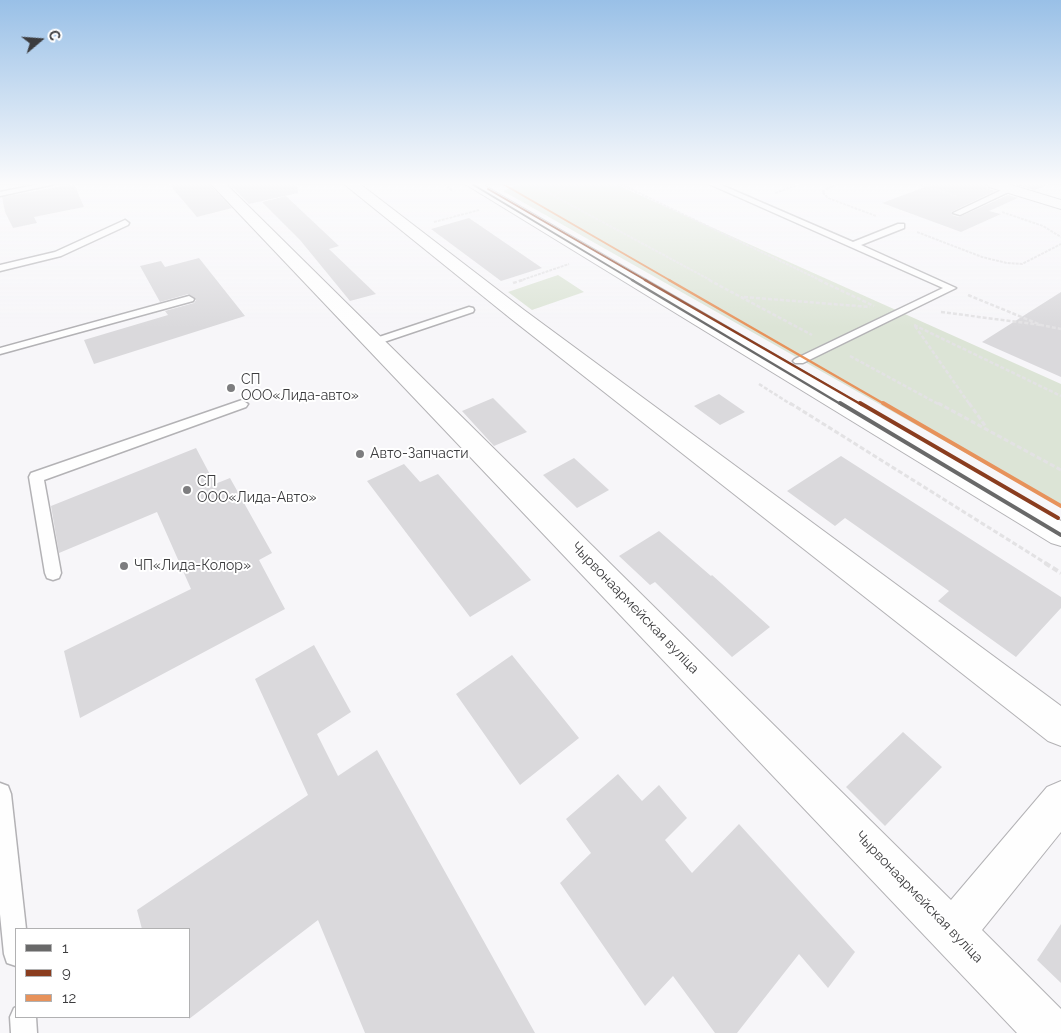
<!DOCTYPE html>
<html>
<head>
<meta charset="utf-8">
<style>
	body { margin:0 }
	#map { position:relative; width:1061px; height:1033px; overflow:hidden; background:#f7f6f9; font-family:Raleway,sans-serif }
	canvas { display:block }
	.legend { position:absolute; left:15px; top:928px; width:175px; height:90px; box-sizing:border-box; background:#fff; border:1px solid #b1b1b2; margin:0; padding:6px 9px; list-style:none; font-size:15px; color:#3c3c3e }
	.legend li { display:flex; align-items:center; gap:10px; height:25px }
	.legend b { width:25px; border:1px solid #b1b1b2 }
	.north { position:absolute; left:15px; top:15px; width:50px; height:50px; -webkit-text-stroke:4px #fff; paint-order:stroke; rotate:72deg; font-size:14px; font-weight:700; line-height:20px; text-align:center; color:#3c3c3e }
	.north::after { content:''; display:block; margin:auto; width:18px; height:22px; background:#3c3c3e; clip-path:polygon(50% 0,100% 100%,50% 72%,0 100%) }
</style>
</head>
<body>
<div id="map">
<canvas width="1061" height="1033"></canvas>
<ul class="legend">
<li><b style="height:6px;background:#696969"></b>1</li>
<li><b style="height:6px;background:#8a3d1f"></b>9</li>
<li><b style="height:6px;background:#e7925b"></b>12</li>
</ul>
<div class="north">С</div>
</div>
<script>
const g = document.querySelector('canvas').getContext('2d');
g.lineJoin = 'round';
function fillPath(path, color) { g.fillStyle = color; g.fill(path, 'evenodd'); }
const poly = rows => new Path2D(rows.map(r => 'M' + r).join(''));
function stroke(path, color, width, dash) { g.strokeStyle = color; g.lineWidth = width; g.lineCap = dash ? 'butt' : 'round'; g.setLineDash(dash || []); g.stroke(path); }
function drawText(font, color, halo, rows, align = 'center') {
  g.font = font + ' Raleway,sans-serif'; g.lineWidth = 4; g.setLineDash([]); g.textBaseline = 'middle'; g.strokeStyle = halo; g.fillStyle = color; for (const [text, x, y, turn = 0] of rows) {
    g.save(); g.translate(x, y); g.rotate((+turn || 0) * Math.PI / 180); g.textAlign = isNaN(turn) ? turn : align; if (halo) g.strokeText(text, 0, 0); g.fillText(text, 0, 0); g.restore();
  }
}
const green = poly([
	[518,184,615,184,1061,384,1061,507,503,191],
	[558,275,584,292,532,310,508,292]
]);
const building = poly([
	[74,184,84,207,34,217,37,223,13,228,5,212,2,197],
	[169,184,209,184,232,208,197,217],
	[229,184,297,184,298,193,249,204],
	[933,184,985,184,988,189,995,191,951,212,952,215,959,217,1008,195,1018,198,989,211,1001,214,961,232,882,203],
	[1014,184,1049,184,1035,190],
	[286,196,339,246,329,249,376,294,350,301,300,240,262,202],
	[469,218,542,268,501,281,431,229],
	[199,258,245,316,94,364,84,340,168,315,165,311,194,303,196,300,188,294,160,302,140,266,161,261,165,267],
	[1061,292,1061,377,982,342],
	[719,394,745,412,720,425,694,406],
	[493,398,527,432,494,446,462,411],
	[196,448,215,484,230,478,272,553,259,560,285,609,80,718,64,651,191,589,157,512,59,553,51,506],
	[841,456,1061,597,1061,608,1016,657,938,601,949,591,845,518,835,526,787,491],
	[574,458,609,490,577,508,543,475],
	[404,464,420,482,438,474,531,580,470,617,367,481],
	[659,531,711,576,712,575,770,627,732,657,655,582,650,585,619,556],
	[314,645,351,712,317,734,338,776,377,750,535,1033,365,1033,318,920,189,1019,189,929,142,929,137,910,308,795,255,679],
	[512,655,579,738,520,785,456,694],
	[903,732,942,767,885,826,846,787],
	[618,774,642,801,659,785,687,818,665,840,692,873,739,824,855,952,828,988,799,954,737,1033,715,1033,673,976,645,1006,560,883,591,853,566,819],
	[1061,924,1061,983,1037,960]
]);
const pathFar3 = poly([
	[443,184,453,191],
	[532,184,712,281],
	[620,184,822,281],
	[835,184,822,192,828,198,876,216],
	[919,184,956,196],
	[775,193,800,184],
	[554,196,570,184],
	[1002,212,1043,226,1061,237],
	[434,222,479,210],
	[917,232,982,257,1007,263,1022,264,1061,244],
	[519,281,569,264]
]);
const pathFar2 = poly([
	[709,280,812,335],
	[819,280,874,306],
	[513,283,523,280],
	[968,295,1041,325,1061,329],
	[744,297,870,307],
	[941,312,1041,325],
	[914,325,1061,396],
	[915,326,970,405],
	[850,356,940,405],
	[759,384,792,405]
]);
const pathFar1 = poly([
	[790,403,1047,564],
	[938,403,1061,470],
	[969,403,986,427]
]);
const path = poly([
	[1045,563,1061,573]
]);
const service = poly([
	[40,184,55,184,0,196,0,192,40,184],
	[709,184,719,184,853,242,898,224,904,224,904,228,861,245,956,288,803,363,795,363,793,361,795,359,943,288,709,184],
	[1008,187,1015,189,960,215,953,213,1008,187],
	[125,220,129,223,128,225,61,256,0,271,0,265,55,252,125,220],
	[189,296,194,299,193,301,0,354,0,348,189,296],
	[469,307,473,308,474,310,473,312,378,344,370,344,368,342,370,340,469,307],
	[242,400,248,404,246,407,44,480,61,573,59,578,53,580,47,578,45,573,29,477,31,473,242,400],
	[0,783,8,786,11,794,26,929,16,929,16,966,7,963,4,954,0,914,0,783],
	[16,1007,16,1017,36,1017,37,1033,11,1033,10,1017,14,1008,16,1007]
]);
const minor = poly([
	[211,184,226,184,951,900,1047,787,1061,781,1061,832,982,930,1061,1009,1061,1033,1017,1033,211,184],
	[344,184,360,184,524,310,1061,706,1061,746,1048,741,510,318,344,184],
	[987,184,1008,184,1061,200,1061,209,989,187,987,184]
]);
const secondary = poly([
	[465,184,482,184,1061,521,1061,546,1051,543,465,184]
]);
const bus1Far2 = poly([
	[472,184,634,281]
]);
const bus1Far1 = poly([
	[632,280,842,405]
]);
const bus1 = poly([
	[840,403,1061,535]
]);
const bus2Far2 = poly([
	[488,189,647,281]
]);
const bus2Far1 = poly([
	[645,280,862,405]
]);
const bus2 = poly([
	[860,403,1058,518]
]);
const bus3Far2 = poly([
	[503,184,671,281]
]);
const bus3Far1 = poly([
	[669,280,886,405]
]);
const bus3 = poly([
	[883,403,1061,506]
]);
const markers = [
	[231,388,5,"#7d7d7f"],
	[360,454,5,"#7d7d7f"],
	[187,490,5,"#7d7d7f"],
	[124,566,5,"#7d7d7f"]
];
const poiNames = [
	["СП",241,380],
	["ООО«Лида-авто»",241,396],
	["Авто-Запчасти",370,454],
	["СП",197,482],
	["ООО«Лида-Авто»",197,498],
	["ЧП«Лида-Колор»",134,566]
];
const streetNames = [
	["Чырвонаармейская вуліца",635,608,46],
	["Чырвонаармейская вуліца",919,897,46]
];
fillPath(green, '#dce4d6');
fillPath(building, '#dad9dc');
stroke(service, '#b3b2b5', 3);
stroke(minor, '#b3b2b5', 2);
stroke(secondary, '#b3b2b5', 2);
stroke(pathFar3, '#e3e2e4', 2, [3, 1]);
stroke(pathFar2, '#e3e2e4', 2.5, [4, 2]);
stroke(pathFar1, '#e3e2e4', 3, [5, 2.5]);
stroke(path, '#e3e2e4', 4, [6, 3]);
fillPath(service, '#fefefe');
fillPath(minor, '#fefefe');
fillPath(secondary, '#fefefe');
stroke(bus1Far2, '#696969', 2);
stroke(bus1Far1, '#696969', 2.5);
stroke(bus1, '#696969', 4);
stroke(bus2Far2, '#8a3d1f', 2);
stroke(bus2Far1, '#8a3d1f', 2.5);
stroke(bus2, '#8a3d1f', 4);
stroke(bus3Far2, '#e7925b', 2);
stroke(bus3Far1, '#e7925b', 2.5);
stroke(bus3, '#e7925b', 4);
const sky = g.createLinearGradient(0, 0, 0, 328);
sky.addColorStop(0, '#99c0e7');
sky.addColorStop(0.56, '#fbfbfc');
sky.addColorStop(1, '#fbfbfc00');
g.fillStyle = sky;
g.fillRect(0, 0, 1061, 328);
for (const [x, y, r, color] of markers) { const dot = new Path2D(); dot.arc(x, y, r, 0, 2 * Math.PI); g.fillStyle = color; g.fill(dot); stroke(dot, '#fff', 2); }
drawText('14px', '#3c3c3e', '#fff', poiNames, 'left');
drawText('14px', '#3c3c3e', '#fff', streetNames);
</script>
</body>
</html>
